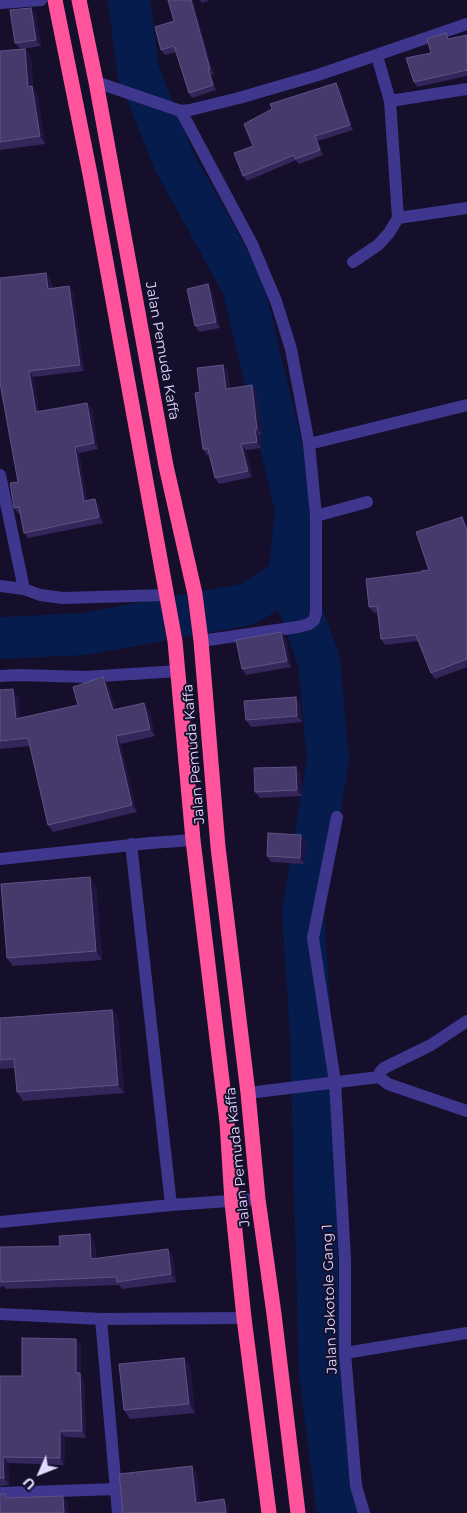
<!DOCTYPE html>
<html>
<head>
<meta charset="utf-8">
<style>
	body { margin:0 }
	#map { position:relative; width:467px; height:1513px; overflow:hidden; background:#150f2c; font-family:Montserrat,sans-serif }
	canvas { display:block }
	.north { position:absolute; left:15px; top:1448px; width:50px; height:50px; -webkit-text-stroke:4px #150f2c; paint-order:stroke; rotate:226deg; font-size:14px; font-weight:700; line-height:20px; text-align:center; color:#e0d9ff }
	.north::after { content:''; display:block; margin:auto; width:18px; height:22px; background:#e0d9ff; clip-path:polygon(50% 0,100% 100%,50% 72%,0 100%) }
</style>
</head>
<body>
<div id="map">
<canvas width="467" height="1513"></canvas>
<div class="north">U</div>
</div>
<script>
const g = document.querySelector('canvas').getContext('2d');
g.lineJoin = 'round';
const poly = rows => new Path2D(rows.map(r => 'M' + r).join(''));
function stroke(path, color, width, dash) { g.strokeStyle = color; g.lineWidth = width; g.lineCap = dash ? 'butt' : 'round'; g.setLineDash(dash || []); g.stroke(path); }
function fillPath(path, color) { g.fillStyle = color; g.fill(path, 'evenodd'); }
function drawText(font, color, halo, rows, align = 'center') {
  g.font = font + ' Montserrat,sans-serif'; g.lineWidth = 4; g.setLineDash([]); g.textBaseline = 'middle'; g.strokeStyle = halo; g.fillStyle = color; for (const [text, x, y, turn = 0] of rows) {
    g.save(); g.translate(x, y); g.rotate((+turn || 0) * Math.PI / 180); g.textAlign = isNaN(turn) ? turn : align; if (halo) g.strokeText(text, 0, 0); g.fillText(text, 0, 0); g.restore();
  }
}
const river = poly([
	[289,578,319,661,328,760,303,912,311,1036,320,1374,338,1513],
	[0,638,84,634,248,604,289,578,296,509,243,286,174,161,138,71,129,0]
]);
const minor = poly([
	[0,3,41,0],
	[377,56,390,101,467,89],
	[96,82,181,111,252,244,276,301,291,349,309,444,316,516,316,613,314,620,309,624,298,627,201,641],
	[181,111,190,110,239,98,318,75,467,24],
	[398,218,467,208],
	[353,262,378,245,389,233,398,218,390,101],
	[309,444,467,405],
	[0,475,24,589],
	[316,516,367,502],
	[0,586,24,589,40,595,63,598,167,595],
	[0,676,20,675,85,677,178,671],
	[337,817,313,938,335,1082,345,1259,345,1353,356,1486,364,1513],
	[131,844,171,1205],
	[0,859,150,843,193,840],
	[379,1077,380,1072,384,1068,431,1045,467,1021],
	[248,1093,379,1077,388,1084,467,1111],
	[0,1222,171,1205,258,1199],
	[0,1314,101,1319,244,1318],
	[101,1319,118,1513],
	[345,1353,467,1333],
	[0,1493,116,1489]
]);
const highway = poly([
	[55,0,90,174,175,641,193,840,227,1122,232,1202,244,1318,269,1513],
	[79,0,96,82,166,466,195,594,201,641,218,847,248,1093,258,1199,274,1314,298,1513]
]);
const wall = poly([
	[168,0,214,74,211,75,216,90,192,98,189,93,176,52,165,55,161,50,174,21],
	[200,0,210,0,202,3],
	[31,8,36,14,41,46,21,49,25,49,31,57,33,87,37,94,45,144,0,150,0,51,20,49,15,43],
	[467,35,467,76,417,87,414,82,431,53,450,39],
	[340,88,353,130,318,141,323,155,299,164,296,160,247,181,243,176,253,146],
	[50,278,52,288,69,286,73,291,84,371,33,377,39,411,92,409,98,449,79,453,87,501,99,505,103,523,28,538,24,533,20,513,18,513,14,508,18,482,0,383],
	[212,290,220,328,199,332,195,326],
	[223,365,227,370,230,388,256,391,262,435,259,435,261,448,246,450,252,477,219,484,215,478,209,455,207,455,203,449,200,392],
	[462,517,467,525,467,667,435,679,431,673,418,641,385,645,381,639,377,612,374,613,369,607,421,572,429,570],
	[286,638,291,667,246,675,242,669],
	[103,677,108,685,116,710,149,710,155,736,121,744,137,812,53,832,48,825,30,746,0,749,0,690,18,696,20,718,78,705],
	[300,703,302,722,251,727,246,720],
	[301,773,302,796,260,798,255,792],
	[306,841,304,864,271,862,267,856],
	[96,886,102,960,13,966,7,958],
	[112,1010,118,1018,124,1093,23,1101,17,1092,15,1068,0,1069,0,1018],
	[95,1242,96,1259,168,1249,173,1257,176,1282,122,1289,119,1285,6,1289,4,1286,0,1287,0,1247,60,1246],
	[76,1339,81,1346,81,1374,84,1379,86,1438,65,1437,64,1465,8,1463,9,1485,0,1486,0,1376,22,1376],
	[184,1358,190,1366,195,1413,130,1419,124,1410]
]);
const shadedWall = poly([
	[191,0,193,0,214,74,210,69],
	[31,8,36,14,41,46,36,40],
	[25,49,31,57,33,88,37,94,45,144,40,136,28,87],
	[208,69,211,75,216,90,213,85],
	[336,83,340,88,353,130,350,125],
	[315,136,318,141,323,155,320,150],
	[46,273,50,278,52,295,48,289],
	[208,284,212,290,220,328,216,322],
	[69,286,73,291,84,371,80,365],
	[223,365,227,370,230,395,226,389],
	[29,371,33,377,40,417,36,412],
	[252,385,256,391,262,435,257,429],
	[87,403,92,409,98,449,94,443],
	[255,429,259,435,261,448,257,442],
	[241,444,246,450,252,477,248,471],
	[75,447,79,453,88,507,84,501],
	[95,499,99,505,103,523,99,517],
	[462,517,466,523,467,531],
	[281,632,286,638,291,667,287,661],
	[103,677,108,685,118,717,113,710],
	[13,689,18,696,21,726,16,719],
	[296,697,300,703,302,722,297,716],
	[144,703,149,710,155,736,150,729],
	[116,736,121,744,137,812,132,805],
	[296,767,301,773,302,796,297,790],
	[301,835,306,841,304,864,300,858],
	[90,877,96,886,102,960,96,951],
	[112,1010,118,1018,124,1093,118,1085],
	[90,1234,95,1242,96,1267,91,1259],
	[168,1249,173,1257,176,1282,171,1274],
	[76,1339,81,1346,81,1374,84,1379,86,1438,82,1431,76,1373],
	[184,1358,190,1366,195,1413,189,1404],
	[60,1431,65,1437,64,1465,60,1458],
	[3,1457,8,1463,9,1485,4,1478],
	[192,1466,197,1474,201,1510,196,1503],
	[63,1496,68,1503,68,1513,64,1513],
	[224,1499,229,1506,230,1513,226,1513]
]);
const building = poly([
	[168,0,191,0,210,69,208,69,213,85,189,93,174,46,161,50,155,27,174,21,168,0],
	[31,8,36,40,15,43,10,10,31,8],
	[446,33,448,39,467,35,467,70,414,82,406,58,431,53,427,39,446,33],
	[25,49,28,87,32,86,40,136,0,142,0,51,25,49],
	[336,83,350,125,315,136,320,150,295,159,294,155,243,176,234,153,253,146,244,124,272,109,270,104,336,83],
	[46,273,48,289,69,286,80,365,29,371,36,412,87,403,94,443,75,447,84,501,95,499,99,517,24,533,19,507,14,508,10,483,18,482,0,383,0,278,46,273],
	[208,284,216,322,195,326,187,289,208,284],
	[223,365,226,389,252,385,257,429,255,429,257,442,241,444,248,471,215,478,208,449,203,449,195,393,200,392,197,368,223,365],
	[462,517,467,531,467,659,431,673,416,635,381,639,377,606,369,607,366,579,421,572,421,571,429,570,416,532,462,517],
	[281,632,287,661,242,669,236,640,281,632],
	[103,677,113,710,144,703,150,729,116,736,132,805,48,825,28,738,0,741,0,690,13,689,16,719,78,705,73,687,103,677],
	[296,697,297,716,246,720,244,701,296,697],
	[296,767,297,790,255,792,254,768,296,767],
	[268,833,301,835,300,858,267,856,268,833],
	[90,877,96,951,7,958,1,884,90,877],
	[112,1010,118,1085,17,1092,14,1059,0,1060,0,1018,112,1010],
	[90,1234,91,1259,168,1249,171,1274,117,1282,116,1277,1,1282,1,1279,0,1279,0,1247,60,1246,59,1236,90,1234],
	[22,1338,76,1339,76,1373,80,1373,82,1431,60,1431,60,1458,3,1457,4,1478,0,1478,0,1376,22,1376,22,1338],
	[184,1358,189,1404,124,1410,119,1364,184,1358],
	[192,1466,196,1503,224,1499,226,1513,123,1513,119,1474,192,1466],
	[0,1494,5,1494,5,1498,63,1496,64,1513,0,1513,0,1494]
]);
const streetNames = [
	["Jalan Pemuda Kaffa",162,351,80],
	["Jalan Pemuda Kaffa",194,754,-95],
	["Jalan Pemuda Kaffa",238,1157,-96],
	["Jalan Jokotole Gang 1",330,1299,-92]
];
stroke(river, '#061c4d', 42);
stroke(minor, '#3f368e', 12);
stroke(highway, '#ff549b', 15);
fillPath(wall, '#34265a');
fillPath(shadedWall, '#201540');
fillPath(building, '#463a6c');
stroke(building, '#5e5383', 1);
drawText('14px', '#e0d9ff', '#150f2c', streetNames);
</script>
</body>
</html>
